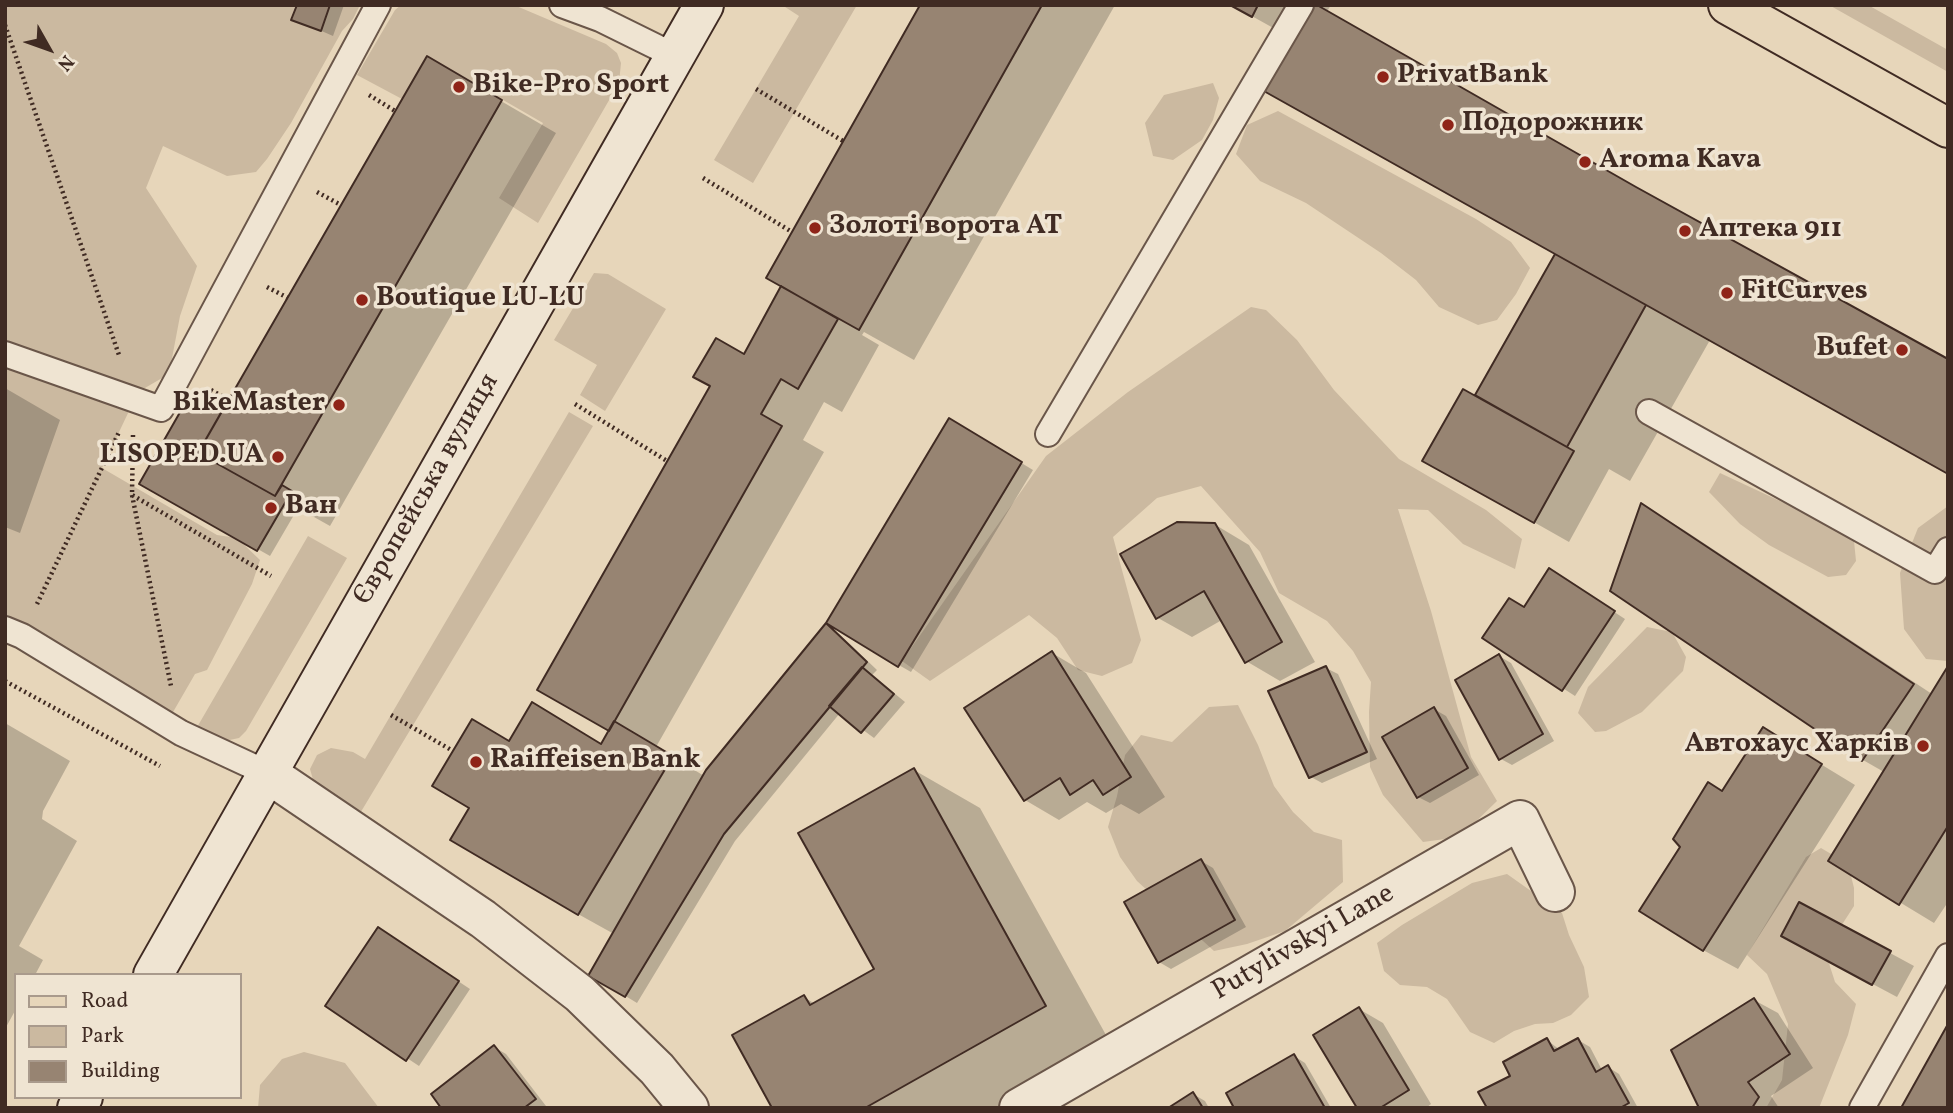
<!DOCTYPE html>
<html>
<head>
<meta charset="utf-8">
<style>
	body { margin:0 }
	#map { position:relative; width:1953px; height:1113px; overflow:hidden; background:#e7d6ba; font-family:Vollkorn,serif }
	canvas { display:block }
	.frame { position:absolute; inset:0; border:7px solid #402b23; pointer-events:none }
	.legend { position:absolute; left:14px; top:973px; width:228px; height:126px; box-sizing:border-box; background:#efe4d2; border:2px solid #a99a8c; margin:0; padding:9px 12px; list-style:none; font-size:21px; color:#402b23 }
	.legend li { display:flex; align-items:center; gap:14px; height:35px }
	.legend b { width:35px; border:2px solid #a99a8c }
	.north { position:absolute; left:14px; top:14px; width:70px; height:70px; -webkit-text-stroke:5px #efe4d2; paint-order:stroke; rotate:130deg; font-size:19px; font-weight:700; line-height:28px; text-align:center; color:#402b23 }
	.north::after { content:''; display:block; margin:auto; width:24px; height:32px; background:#402b23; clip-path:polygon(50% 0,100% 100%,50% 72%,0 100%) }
</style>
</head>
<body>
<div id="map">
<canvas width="1953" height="1113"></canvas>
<div class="frame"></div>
<ul class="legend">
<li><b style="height:9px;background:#e7d6ba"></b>Road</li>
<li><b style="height:19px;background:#cbb9a0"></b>Park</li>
<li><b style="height:19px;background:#978472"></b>Building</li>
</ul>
<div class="north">N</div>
</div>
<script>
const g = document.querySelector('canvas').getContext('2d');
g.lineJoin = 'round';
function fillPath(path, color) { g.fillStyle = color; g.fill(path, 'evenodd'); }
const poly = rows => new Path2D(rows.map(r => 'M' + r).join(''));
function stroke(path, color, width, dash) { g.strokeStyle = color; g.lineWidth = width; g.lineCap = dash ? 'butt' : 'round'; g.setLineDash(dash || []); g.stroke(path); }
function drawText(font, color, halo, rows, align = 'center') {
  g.font = font + ' Vollkorn,serif'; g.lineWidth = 7; g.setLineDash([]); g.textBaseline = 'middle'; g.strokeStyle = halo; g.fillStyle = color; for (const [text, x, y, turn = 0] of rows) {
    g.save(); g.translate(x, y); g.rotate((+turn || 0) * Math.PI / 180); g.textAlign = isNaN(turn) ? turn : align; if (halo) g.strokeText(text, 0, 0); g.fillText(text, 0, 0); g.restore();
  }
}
const green = poly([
	[5,5,360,5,353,19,342,31,291,123,267,159,256,172,227,176,163,146,146,188,197,266,180,316,169,374,138,392,102,468,217,535,237,538,260,560,252,584,207,670,195,674,169,719,5,620],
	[401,5,514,5,606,44,617,53,621,63,619,83,538,223,499,198,543,123,427,56,402,99,357,75,395,10],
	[782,5,857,5,753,183,714,160,799,16],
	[1829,5,1868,5,1948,50,1948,72],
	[1213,83,1219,98,1213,120,1202,140,1173,160,1153,156,1145,123,1164,95],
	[1278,111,1476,219,1511,242,1530,268,1516,294,1497,320,1478,325,1439,307,1416,280,1381,253,1306,203,1260,181,1236,154,1247,125],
	[594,273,608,274,666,309,605,411,580,395,597,365,554,340],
	[1251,307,1266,310,1297,340,1334,390,1399,459,1486,510,1522,539,1515,569,1463,544,1428,510,1398,509,1431,611,1471,757,1497,801,1460,837,1423,842,1383,795,1370,767,1369,712,1371,682,1353,651,1327,621,1279,593,1260,552,1201,486,1157,498,1113,537,1141,640,1132,663,1102,676,1078,670,1057,638,1029,615,930,681,902,661,1046,456,1128,392],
	[569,412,593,426,356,820,314,783,310,769,317,755,331,748,353,752,365,759],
	[1720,473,1827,523,1854,541,1856,561,1846,575,1828,577,1769,545,1740,524,1709,492],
	[1948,506,1948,661,1926,659,1904,629,1900,573,1918,528],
	[308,536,347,558,246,731,239,738,220,742,196,729],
	[1647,627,1672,632,1686,657,1683,671,1642,712,1606,731,1595,732,1578,713,1588,687],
	[1238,705,1258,745,1274,786,1293,812,1314,832,1342,840,1343,882,1285,931,1247,944,1214,951,1137,881,1120,857,1108,827,1117,796,1125,755,1141,735,1172,742,1209,707],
	[1821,848,1848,864,1854,888,1854,906,1825,951,1835,982,1856,1004,1848,1035,1819,1108,1766,1108,1782,1080,1788,1024,1767,974,1747,955,1806,857],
	[1507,874,1562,913,1569,935,1584,967,1589,997,1571,1015,1553,1023,1535,1024,1514,1031,1494,1043,1470,1032,1447,999,1427,987,1400,985,1384,971,1377,943,1402,925,1472,883],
	[304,1052,345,1063,379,1108,258,1108,260,1085,282,1059]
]);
const shadow = poly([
	[299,5,344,5,333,36,294,19],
	[922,5,1115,5,914,360,864,332,862,335,879,345,842,412,824,402,803,440,824,452,656,747,706,777,708,771,827,624,950,420,1033,470,911,672,832,627,877,670,872,675,905,702,874,738,840,713,735,841,637,1003,591,975,614,934,578,914,510,743,533,704,603,745,611,731,744,356,784,286],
	[1232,5,1331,5,1326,13,1710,340,1630,481,1609,469,1569,542,1424,460,1476,398,1556,254,1293,39],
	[427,58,556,133,330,526,298,508,270,556,141,483,191,395,223,413],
	[5,388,60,420,20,533,5,527],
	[1642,505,1684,530,1932,694,1948,669,1948,902,1934,923,1830,860,1884,772,1863,760],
	[1214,524,1249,545,1315,662,1280,681,1246,661,1222,620,1192,637,1158,618],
	[1561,577,1625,619,1575,696,1485,638,1525,609],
	[1052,653,1086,673,1165,797,1139,814,1121,804,1106,813,1087,802,1059,820,1025,800],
	[1499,656,1511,663,1554,741,1512,765,1501,759],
	[1326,668,1338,674,1377,759,1322,783,1311,777],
	[1434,709,1446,716,1479,775,1430,803,1418,797],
	[5,723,70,761,43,811,42,819,77,841,19,946,43,960,35,975,16,975,16,1009,5,1029],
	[1763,729,1855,785,1738,969,1703,950,1723,792],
	[914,770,980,808,1111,1044,998,1108,774,1108,804,997,815,1004,877,970],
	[1201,861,1213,868,1246,927,1171,969,1159,962],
	[1800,904,1914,966,1897,997,1807,949],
	[390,936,470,989,419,1066,327,1005],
	[1754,1000,1778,1013,1813,1068,1771,1096,1779,1108,1701,1108],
	[1359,1009,1383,1023,1431,1104,1426,1108,1359,1108],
	[1547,1040,1560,1050,1578,1040,1590,1047,1602,1070,1608,1067,1619,1074,1638,1108,1489,1108,1513,1076],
	[494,1047,506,1054,546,1106,544,1108,444,1108],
	[1294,1056,1305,1063,1331,1108,1236,1108],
	[1193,1094,1205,1101,1209,1108,1172,1108]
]);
const building = poly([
	[297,5,330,5,321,31,291,20,297,5],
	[920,5,1042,5,859,330,766,278,920,5],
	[1230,5,1258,5,1252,17,1230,5],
	[1310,5,1317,5,1636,187,1948,359,1948,474,1262,90,1310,5],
	[427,56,502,100,275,496,198,453,427,56],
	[1555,254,1646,305,1567,447,1475,395,1555,254],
	[781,286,838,319,798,389,781,379,761,414,782,426,609,731,537,690,710,386,693,377,716,338,744,354,781,286],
	[1463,389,1574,451,1534,523,1422,461,1463,389],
	[191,393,222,411,198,453,275,496,282,485,292,491,257,551,139,484,191,393],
	[949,418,1022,462,898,667,826,623,949,418],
	[1641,503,1914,684,1862,761,1610,591,1641,503],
	[1177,522,1215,523,1282,642,1245,663,1204,591,1156,619,1120,554,1177,522],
	[1549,568,1615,611,1562,691,1482,638,1509,598,1524,607,1549,568],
	[826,623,867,662,724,834,625,997,588,976,706,770,826,623],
	[1052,651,1131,777,1103,795,1093,780,1070,795,1060,778,1024,801,964,708,1052,651],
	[1499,654,1543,734,1499,760,1455,680,1499,654],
	[1326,666,1367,752,1309,778,1268,691,1326,666],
	[1948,666,1948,826,1899,905,1828,861,1948,666],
	[862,667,894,694,861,733,829,706,862,667],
	[532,702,601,744,614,721,673,756,578,915,450,840,469,808,432,786,472,719,509,741,532,702],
	[1434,707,1468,768,1417,798,1382,737,1434,707],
	[1763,727,1822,764,1703,951,1639,911,1680,847,1673,839,1708,782,1722,791,1763,727],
	[914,768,1046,1006,865,1108,772,1108,732,1035,804,995,810,1005,874,969,798,833,914,768],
	[1201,859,1235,920,1158,963,1124,902,1201,859],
	[1799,902,1891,951,1872,985,1781,936,1799,902],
	[378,927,459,981,406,1061,325,1006,378,927],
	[1754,998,1790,1054,1748,1082,1759,1097,1752,1108,1699,1108,1671,1050,1754,998],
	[1359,1007,1409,1090,1380,1108,1357,1108,1313,1035,1359,1007],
	[1948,1024,1948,1108,1901,1108,1948,1024],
	[1547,1038,1554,1051,1578,1038,1596,1072,1608,1065,1629,1103,1620,1108,1487,1108,1478,1092,1510,1076,1503,1062,1547,1038],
	[494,1045,536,1099,524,1108,441,1108,431,1094,494,1045],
	[1294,1054,1325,1108,1234,1108,1226,1093,1294,1054],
	[1193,1092,1203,1108,1168,1108,1193,1092]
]);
const path = poly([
	[5,25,119,355],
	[756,89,843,141],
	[369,95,395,111],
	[703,178,792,232],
	[317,192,341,205],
	[267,287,288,298],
	[211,390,229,400],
	[575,404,667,461],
	[133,435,132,495,271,576],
	[132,495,171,686],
	[37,604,119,432],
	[5,681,160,766],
	[391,715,453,751]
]);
const service = poly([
	[562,5,600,19,675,56],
	[5,354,161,409,378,5],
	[1649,412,1935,571,1948,550],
	[1048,434,1301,5],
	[5,629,22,636,181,733,267,773],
	[1862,1108,1948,956]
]);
const minor = poly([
	[267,773,483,919,580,994,657,1069,689,1108],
	[1019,1108,1520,820,1555,892]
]);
const secondary = poly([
	[153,975,704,5],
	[77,1108,83,1097]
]);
const primary = poly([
	[1728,5,1948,128]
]);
const markers = [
	[1383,77,7,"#8f2418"],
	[459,87,7,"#8f2418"],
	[1448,125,7,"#8f2418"],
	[1585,162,7,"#8f2418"],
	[815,228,7,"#8f2418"],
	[1685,231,7,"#8f2418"],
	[1727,293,7,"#8f2418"],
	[362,300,7,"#8f2418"],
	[1902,350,7,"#8f2418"],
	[339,405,7,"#8f2418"],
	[278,457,7,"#8f2418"],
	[271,508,7,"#8f2418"],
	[1923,746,7,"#8f2418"],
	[476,762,7,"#8f2418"]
];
const poiNames = [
	["PrivatBank",1397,77],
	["Bike-Pro Sport",473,87],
	["Подорожник",1462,125],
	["Aroma Kava",1599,162],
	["Золоті ворота АТ",829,228],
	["Аптека 911",1699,231],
	["FitCurves",1741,293],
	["Boutique LU-LU",376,300],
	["Bufet",1888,350,"right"],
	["BikeMaster",325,405,"right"],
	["LISOPED.UA",264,457,"right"],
	["Ван",285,508],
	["Автохаус Харків",1909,746,"right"],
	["Raiffeisen Bank",490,762]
];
const streetNames = [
	["Європейська вулиця",428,490,-60],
	["Putylivskyi Lane",1304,944,-30]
];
fillPath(green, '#cbb9a0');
fillPath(shadow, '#0003');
fillPath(building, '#978472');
stroke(building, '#402b23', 2);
stroke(service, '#6a5649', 28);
stroke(minor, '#6a5649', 42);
stroke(secondary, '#402b23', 42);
stroke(primary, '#402b23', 42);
stroke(path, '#402b23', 4.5, [2, 3.5]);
stroke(service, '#efe4d2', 24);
stroke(minor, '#efe4d2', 38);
stroke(secondary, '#efe4d2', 38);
stroke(primary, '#e7d6ba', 38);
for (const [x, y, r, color] of markers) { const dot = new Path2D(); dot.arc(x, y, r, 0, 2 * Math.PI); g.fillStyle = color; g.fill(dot); stroke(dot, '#efe4d2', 2.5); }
drawText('bold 28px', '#402b23', '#efe4d2', poiNames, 'left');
drawText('28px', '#402b23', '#efe4d2', streetNames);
</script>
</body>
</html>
